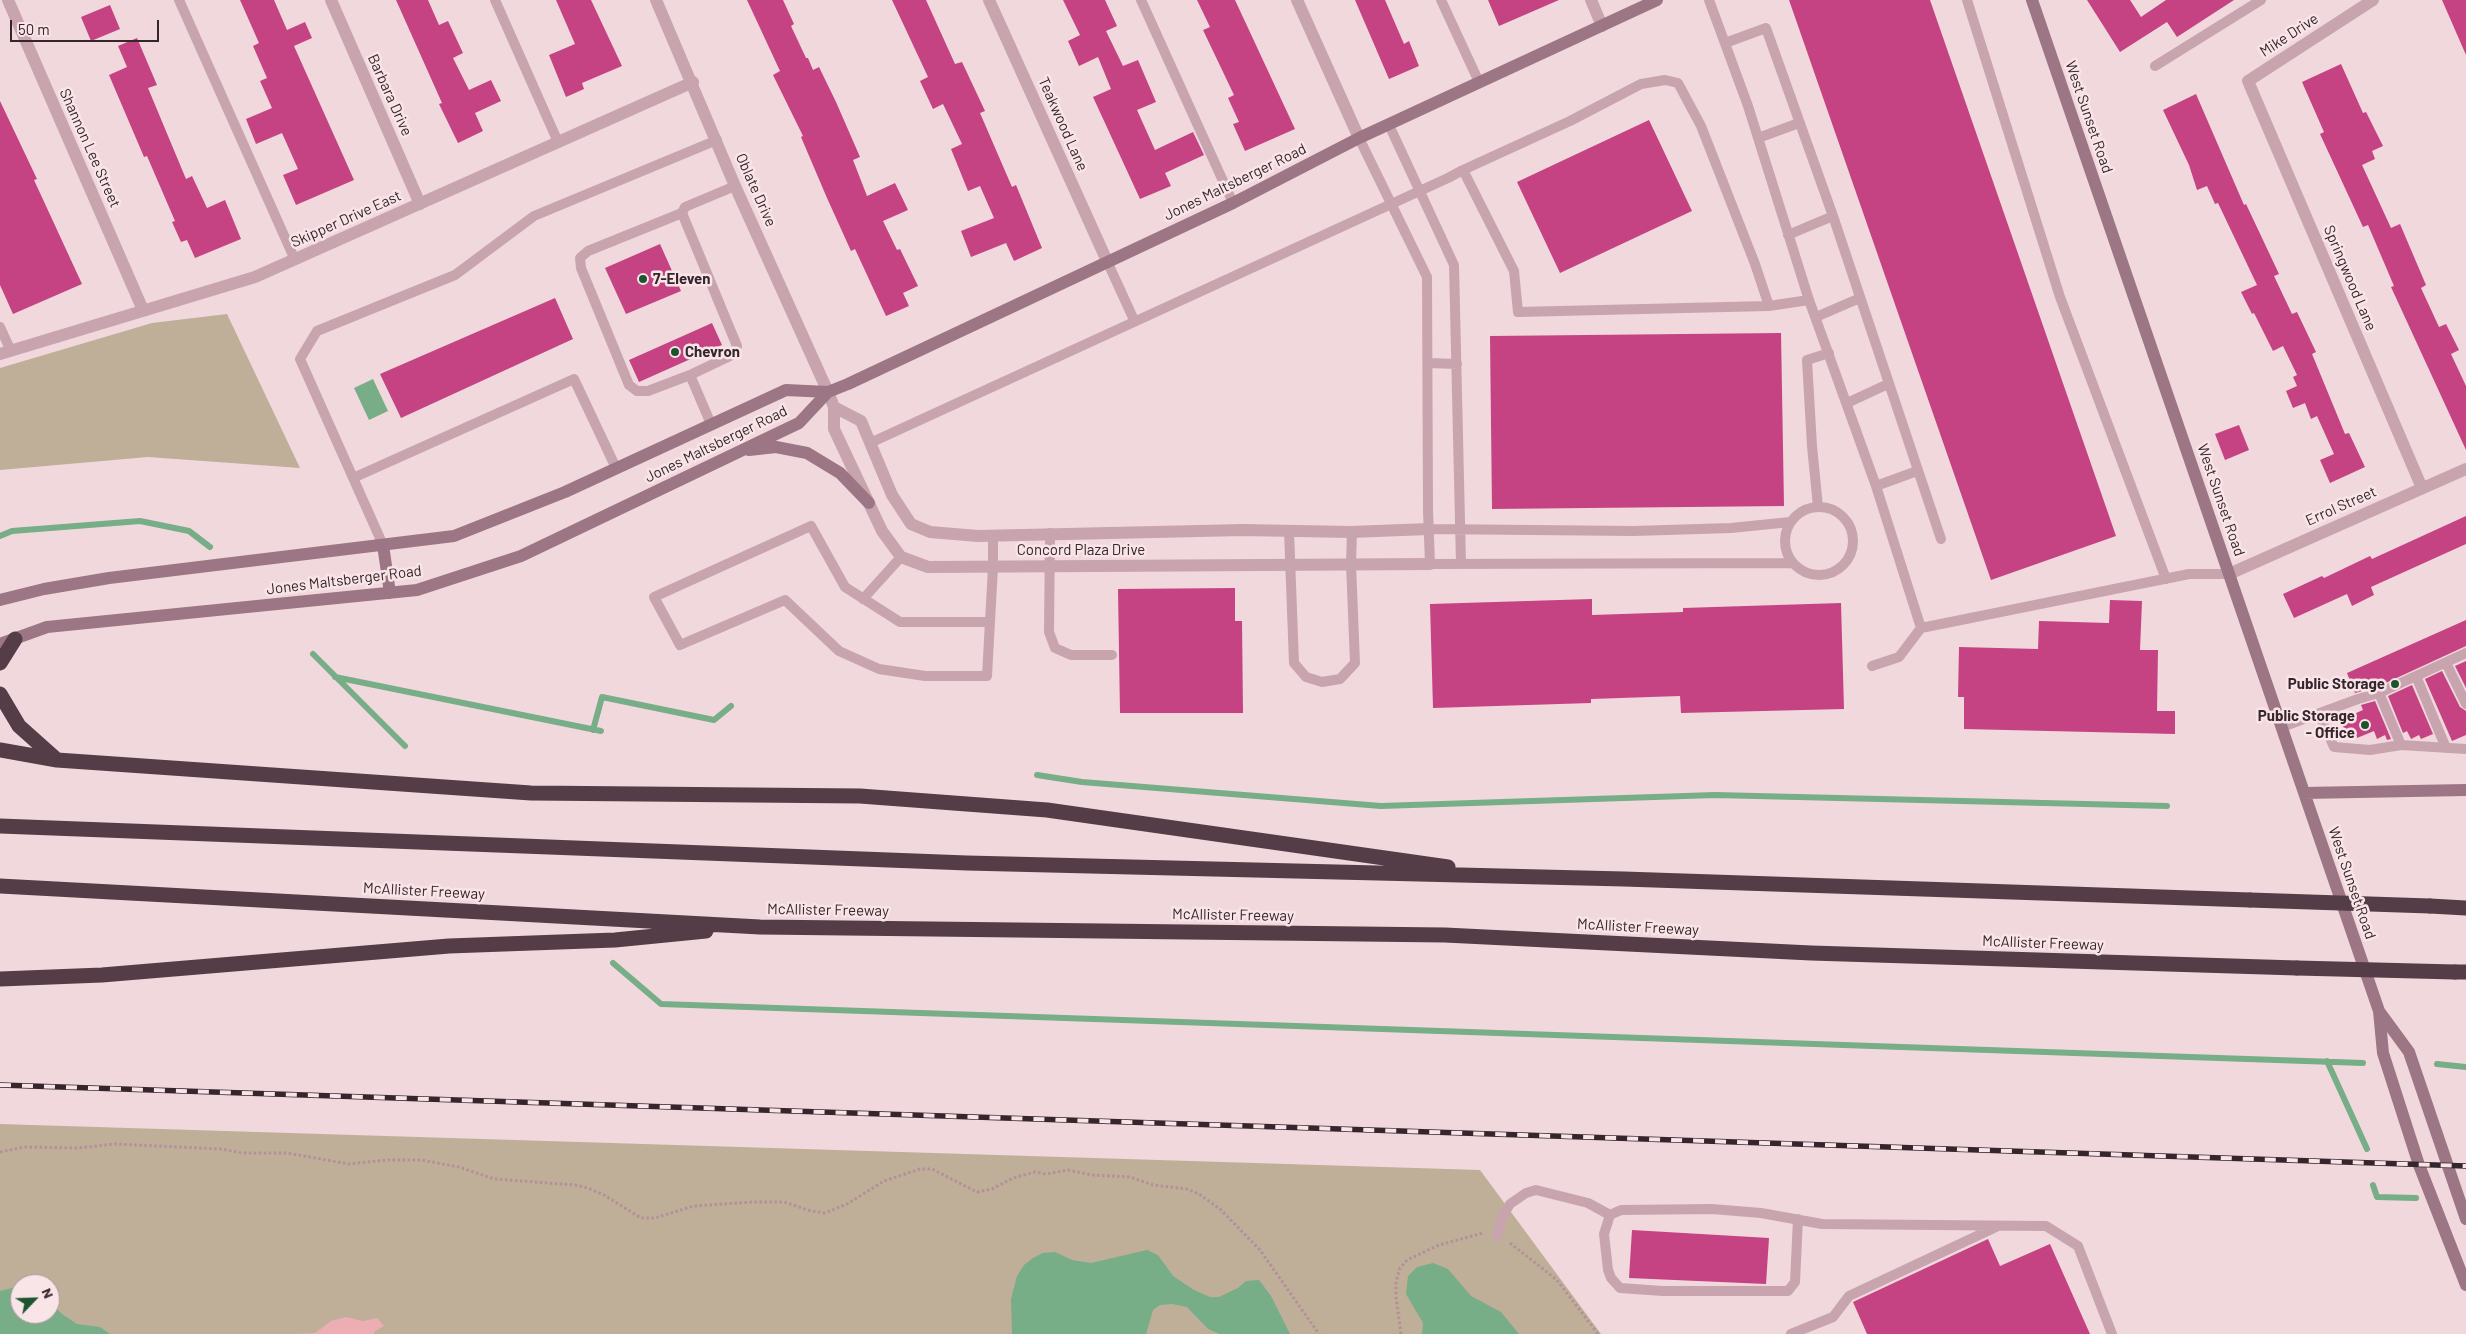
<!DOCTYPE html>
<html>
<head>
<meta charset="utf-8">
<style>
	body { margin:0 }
	#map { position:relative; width:2466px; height:1334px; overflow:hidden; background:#f1d8dd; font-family:Barlow,sans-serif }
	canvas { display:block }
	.north { position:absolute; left:10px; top:1274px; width:50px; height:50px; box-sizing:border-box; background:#f9e4e8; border:1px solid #aa989d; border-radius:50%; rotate:66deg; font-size:14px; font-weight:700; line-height:20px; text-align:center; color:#34262c }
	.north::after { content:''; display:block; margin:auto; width:18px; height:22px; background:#1c542e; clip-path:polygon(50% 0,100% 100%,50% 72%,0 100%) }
	.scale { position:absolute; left:10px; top:20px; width:149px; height:22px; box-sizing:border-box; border:2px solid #34262c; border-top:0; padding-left:6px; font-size:15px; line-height:18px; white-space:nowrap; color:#34262c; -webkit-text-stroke:4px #f9e4e8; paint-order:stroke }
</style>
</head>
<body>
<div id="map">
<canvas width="2466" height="1334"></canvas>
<div class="north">N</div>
<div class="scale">50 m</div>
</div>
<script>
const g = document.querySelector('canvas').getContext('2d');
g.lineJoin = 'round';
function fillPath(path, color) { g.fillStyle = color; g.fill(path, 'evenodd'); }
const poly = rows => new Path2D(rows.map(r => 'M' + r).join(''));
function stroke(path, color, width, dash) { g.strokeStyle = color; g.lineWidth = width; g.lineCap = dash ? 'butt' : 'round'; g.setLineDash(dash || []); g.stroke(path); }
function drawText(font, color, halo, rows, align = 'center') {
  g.font = font + ' Barlow,sans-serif'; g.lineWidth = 5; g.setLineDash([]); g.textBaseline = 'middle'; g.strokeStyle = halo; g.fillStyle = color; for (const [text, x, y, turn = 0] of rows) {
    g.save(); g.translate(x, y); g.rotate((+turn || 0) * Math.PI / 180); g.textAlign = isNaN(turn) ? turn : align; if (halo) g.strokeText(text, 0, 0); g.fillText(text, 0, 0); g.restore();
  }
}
const green = poly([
	[227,314,300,468,148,457,0,470,0,368,152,323],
	[0,1124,1480,1170,1601,1334,0,1334],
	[20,1284,50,1284,50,1314,20,1314]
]);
const sand = poly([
	[346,1317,363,1321,377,1318,384,1326,374,1332,374,1334,296,1334,315,1333,331,1321]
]);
const water = poly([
	[373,379,388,411,369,420,354,388],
	[1147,1250,1158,1255,1173,1276,1194,1290,1210,1297,1219,1297,1238,1288,1246,1281,1259,1280,1271,1296,1290,1334,1220,1334,1208,1329,1187,1307,1172,1304,1160,1305,1153,1310,1146,1334,1012,1334,1011,1299,1017,1276,1024,1265,1033,1258,1043,1253,1055,1252,1072,1260,1091,1263],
	[1433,1263,1448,1269,1471,1296,1501,1312,1519,1334,1422,1334,1423,1323,1406,1294,1408,1276,1417,1267],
	[16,1287,20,1287,20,1314,50,1314,50,1302,62,1314,77,1324,100,1327,110,1334,0,1334,0,1291]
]);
const stream = poly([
	[0,536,12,531,140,521,189,531,210,547],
	[313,654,405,746],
	[335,677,601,731],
	[593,730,602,697,714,720,731,706],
	[1037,775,1082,782,1381,806,1715,795,2167,806],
	[613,963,661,1004,2363,1063],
	[2327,1061,2367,1149],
	[2437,1064,2466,1067],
	[2373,1185,2377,1197,2416,1198]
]);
const building = poly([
	[240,0,274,0,287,30,305,22,312,38,294,46,354,180,296,205,283,175,298,169,282,133,256,144,246,119,272,108,260,81,267,78,253,46,259,43],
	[396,0,428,0,439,25,448,21,463,53,453,58,469,90,491,80,501,101,475,113,483,131,458,143,439,104,442,103],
	[556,0,591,0,622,66,582,83,584,89,566,97,549,55,575,44],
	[747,0,783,0,794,24,791,26,806,58,808,58,813,70,819,67,836,102,860,157,853,160,867,196,895,183,908,210,883,221,897,250,900,249,918,286,903,293,909,306,886,316,855,249,851,251,827,198,801,137,803,136,773,75,780,71],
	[892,0,926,0,955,64,962,62,985,111,980,113,1012,187,1016,185,1042,248,1014,261,1006,243,971,257,961,231,994,218,980,186,968,191,951,149,962,144,943,104,933,109,920,81,928,77],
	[1063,0,1105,0,1117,26,1106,31,1123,66,1138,60,1156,102,1137,110,1155,150,1193,132,1204,155,1165,173,1171,186,1140,199,1093,97,1111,89,1098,57,1079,66,1068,41,1080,35],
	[1197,0,1235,0,1295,129,1245,151,1233,124,1239,122,1228,98,1234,95,1203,30,1210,27],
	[1355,0,1385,0,1404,44,1409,41,1419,66,1389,79],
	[1488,0,1559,0,1499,26],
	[1789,0,1930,0,2116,536,1991,580],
	[2087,0,2130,0,2141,17,2166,0,2234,0,2177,37,2167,22,2120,52],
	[2442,0,2466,0,2466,55],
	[110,5,120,29,91,41,81,17],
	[137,38,157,85,148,88,186,179,192,176,207,208,225,200,241,239,195,258,187,240,181,242,172,222,175,221,147,156,144,157,109,75,127,67,118,46],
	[2341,64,2363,113,2366,112,2383,146,2372,151,2375,159,2362,165,2391,228,2400,224,2426,285,2421,288,2439,327,2446,324,2459,350,2451,354,2466,386,2466,450,2391,287,2394,286,2368,225,2363,227,2320,134,2324,132,2302,82],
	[2196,94,2244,205,2246,204,2279,274,2274,276,2292,314,2297,312,2316,352,2312,354,2345,434,2349,433,2365,467,2330,483,2320,460,2334,454,2317,416,2311,419,2305,403,2293,408,2286,391,2297,386,2293,377,2297,375,2283,346,2273,351,2254,313,2252,314,2241,292,2257,285,2218,203,2215,204,2207,186,2197,190,2189,165,2163,110],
	[0,101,37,179,34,180,82,284,13,314,0,285],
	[1649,120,1692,211,1560,273,1517,182],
	[660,244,681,291,626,314,605,268],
	[555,298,573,339,401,418,380,374],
	[712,323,722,345,639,382,629,360],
	[1781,333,1784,506,1492,509,1490,336],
	[2239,425,2249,450,2225,460,2215,434],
	[2466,516,2466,544,2371,587,2374,595,2352,606,2347,594,2294,618,2283,594,2322,576,2324,578,2370,556,2372,559],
	[1235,588,1235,621,1242,621,1243,713,1120,713,1118,589],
	[1592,599,1592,615,1683,612,1683,608,1841,603,1844,709,1681,713,1680,696,1591,699,1591,703,1433,708,1430,604],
	[2110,600,2142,601,2140,650,2158,650,2157,711,2175,711,2175,734,1964,729,1964,697,1958,697,1959,647,2038,649,2039,621,2109,623],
	[2466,620,2466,646,2377,687,2355,693,2347,673],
	[2466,661,2466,688,2455,666],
	[2442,671,2460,707,2466,711,2466,735,2452,741,2425,679],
	[2412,685,2433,734,2421,739,2419,735,2411,739,2407,731,2403,733,2388,696],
	[2375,701,2391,739,2387,740,2385,735,2377,739,2374,731,2357,738,2355,734,2348,737,2340,720,2363,710,2361,705],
	[1632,1230,1769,1238,1766,1284,1629,1278],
	[1988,1239,2000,1266,2050,1244,2090,1334,1867,1334,1853,1302]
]);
const path = poly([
	[0,1152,24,1147,77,1148,115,1144,222,1149,242,1153,287,1153,349,1164,388,1160,421,1160,459,1167,494,1179,575,1185,588,1188,604,1195,641,1218,655,1218,694,1206,753,1202,784,1202,811,1211,825,1213,847,1204,884,1181,920,1169,932,1169,977,1192,992,1189,1013,1178,1035,1172,1046,1174,1068,1170,1092,1175,1130,1177,1153,1185,1187,1189,1199,1194,1220,1209,1260,1250,1319,1334],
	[1510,1243,1557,1280,1598,1334],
	[1401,1334,1396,1297,1396,1282,1400,1268,1407,1260,1439,1245,1483,1233]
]);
const service = poly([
	[179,0,295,260],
	[495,0,558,142],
	[1141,0,1233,203],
	[1441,0,1479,82],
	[1709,0,1748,106,1809,300,1769,306],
	[1967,0,2060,297,2166,579],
	[1725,43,1766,28,1833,216,1941,539],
	[2155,66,2261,0],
	[1389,125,1454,265,1461,564],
	[1359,138,1427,277,1428,510,1430,564,1792,563],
	[1758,138,1799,123],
	[682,213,588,251,580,258,581,268,629,385,637,391,648,391,690,375],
	[1788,235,1833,216],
	[1107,261,1134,320],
	[1809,300,1876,486,1921,628,2189,574,2229,574],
	[1816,317,1860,298],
	[0,327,11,351],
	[1428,363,1457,364],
	[1847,403,1888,384],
	[711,424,690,375,730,356,735,352,737,346,682,213,685,207,735,186],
	[870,443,1448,178,1463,170,1570,121,1641,84,1665,80,1678,83,1701,126,1755,264,1769,306,1518,312,1514,271,1463,170],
	[353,478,574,379,616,468],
	[1876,486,1917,471],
	'1785 541a34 34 0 1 1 68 0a34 34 0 1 1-68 0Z',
	[1818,507,1812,446,1807,360,1829,353],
	[1429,529,1634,531,1731,528,1790,522],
	[1289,531,1294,663,1306,677,1322,682,1340,679,1355,663,1351,564,1352,532],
	[1050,533,1049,632,1055,648,1071,655,1112,655],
	[383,545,300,359,317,331,455,275,534,216,717,140],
	[863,599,901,557],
	[990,622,900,622,845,587,811,526,654,597,680,645,785,600,839,651,879,669,925,676,987,676,993,567,993,535],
	[2446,663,2466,704],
	[1872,666,1899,657,1921,628],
	[2416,676,2446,748],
	[2379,693,2466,653],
	[2282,727,2358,699,2379,693,2401,745,2370,750,2334,747,2319,714],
	[2401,745,2466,749],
	[1798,1219,1795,1282,1788,1291,1663,1291,1620,1288,1611,1278,1608,1270,1604,1234,1610,1215,1621,1210,1712,1209,1761,1213,1822,1224,2046,1226,2078,1246,2112,1334],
	[1497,1236,1502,1217,1510,1204,1526,1193,1536,1190,1588,1203,1610,1215],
	[1791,1334,1833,1317,1849,1296,1996,1227]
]);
const minor = poly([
	[8,0,143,310],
	[331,0,420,204],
	[989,0,1107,261],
	[1297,0,1359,138],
	[1591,0,1602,26],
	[2373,0,2248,81,2422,488],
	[0,354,255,277,693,82],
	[828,392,834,407,834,429,882,531,901,557,928,567,1430,564],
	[834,407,861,421,892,495,911,524,930,532,978,536,1243,530,1350,532,1429,529],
	[2229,574,2466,469]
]);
const tertiary = poly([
	[656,0,735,186,828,392]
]);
const secondary = poly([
	[2032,0,2379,1011,2383,1053,2419,1165,2466,1285],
	[749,450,776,447,807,453,840,473,869,503],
	[383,545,390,593],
	[0,600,44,589,109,578,454,536,565,492,786,390,828,392,848,384,1233,203,1359,138,1657,0],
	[0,644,47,627,417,590,521,556,799,423,828,392],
	[2304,793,2466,790],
	[2379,1011,2409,1052,2466,1219]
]);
const motorway = poly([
	[0,663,15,639],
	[0,694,19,726,56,759],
	[0,750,57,760,531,793,860,796,1047,810,1448,867],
	[0,826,967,863,1624,879,2250,900],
	[0,886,760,927,1445,935,1811,953,2297,968],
	[2430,906,2466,908],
	[2455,972,2466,972],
	[0,979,102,975,449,946,615,940,706,931]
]);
const rail = poly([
	[0,1085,2466,1166]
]);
const motorwayBridge = poly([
	[2250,900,2430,906],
	[2297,968,2455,972]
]);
const markers = [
	[643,279,5,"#1c542e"],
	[675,352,5,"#1c542e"],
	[2395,684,5,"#1c542e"],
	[2365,725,5,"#1c542e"]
];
const streetNames = [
	["Mike Drive",2289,35,-33],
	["Barbara Drive",390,95,66],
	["West Sunset Road",2089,117,71],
	["Teakwood Lane",1063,124,66],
	["Shannon Lee Street",90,148,66],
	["Jones Maltsberger Road",1235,182,-26],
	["Oblate Drive",756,190,66],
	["Skipper Drive East",346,219,-24],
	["Springwood Lane",2350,278,67],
	["Jones Maltsberger Road",716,444,-26],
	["West Sunset Road",2221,500,71],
	["Errol Street",2341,506,-24],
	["Concord Plaza Drive",1081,550],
	["Jones Maltsberger Road",344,580,-7],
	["West Sunset Road",2352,883,71],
	["McAllister Freeway",424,891,3],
	["McAllister Freeway",828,910,1],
	["McAllister Freeway",1233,915,1],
	["McAllister Freeway",1638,927,3],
	["McAllister Freeway",2043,943,2]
];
const poiNames = [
	["7-Eleven",653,279],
	["Chevron",685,352],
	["Public Storage",2385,684,"right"],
	["Public Storage",2355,716,"right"],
	["- Office",2355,733,"right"]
];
fillPath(green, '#bfaf98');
fillPath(sand, '#ecaeb3');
fillPath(water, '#77ad87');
stroke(stream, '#77ad87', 6);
fillPath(building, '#c54283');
stroke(path, '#b48f9a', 3, [2.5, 2.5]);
stroke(service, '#c8a4af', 10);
stroke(minor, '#c8a4af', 12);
stroke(tertiary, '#c8a4af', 12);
stroke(secondary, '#9c7684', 12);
stroke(motorway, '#553d47', 15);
stroke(rail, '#34262c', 5.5);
stroke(rail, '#f9e4e8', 4, [11]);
stroke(motorwayBridge, '#553d47', 15);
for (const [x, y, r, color] of markers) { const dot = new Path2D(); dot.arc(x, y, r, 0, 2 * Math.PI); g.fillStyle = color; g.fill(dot); stroke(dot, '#f9e4e8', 2); }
drawText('15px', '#34262c', '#f9e4e8', streetNames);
drawText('bold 15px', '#34262c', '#f9e4e8', poiNames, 'left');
</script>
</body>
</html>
